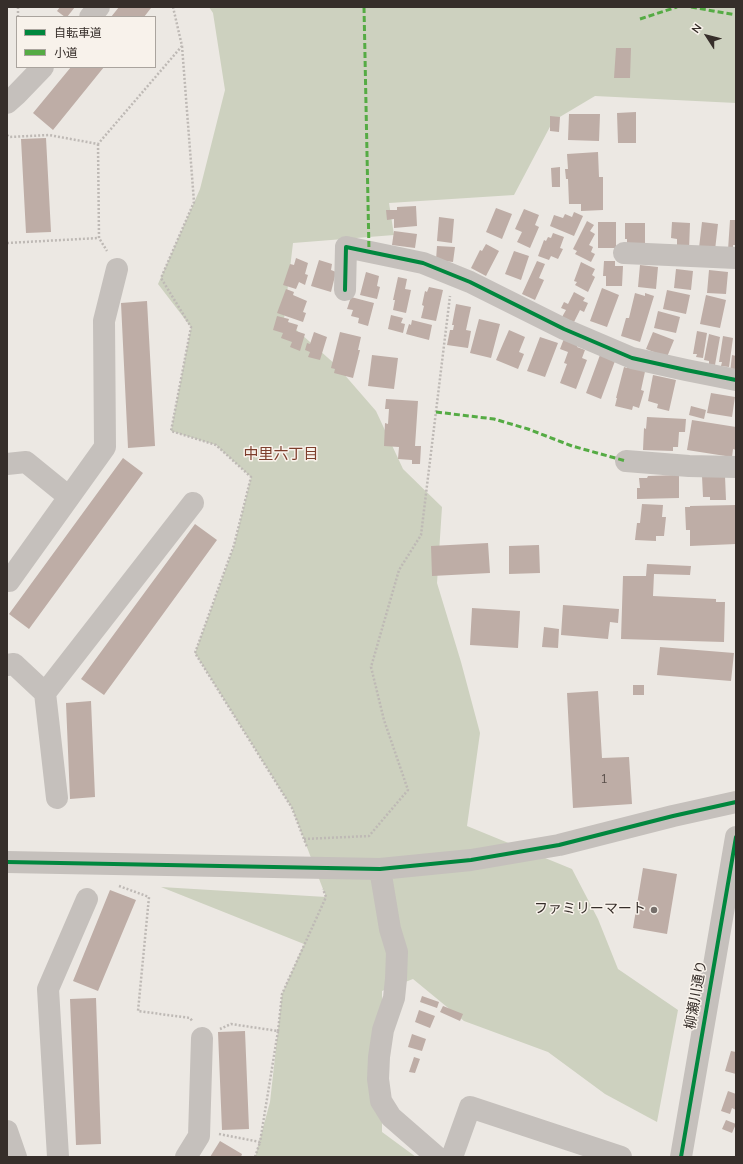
<!DOCTYPE html>
<html>
<head>
<meta charset="utf-8">
<style>
	body { margin:0 }
	#map { position:relative; width:743px; height:1164px; overflow:hidden; background:#ece8e3; font-family:"Nunito Sans","Noto Sans JP",sans-serif }
	canvas { display:block }
	.frame { position:absolute; inset:0; border:8px solid #362e2a; pointer-events:none }
	.legend { position:absolute; left:16px; top:16px; width:140px; height:52px; box-sizing:border-box; background:#f8f2eb; border:1px solid #aaa49e; margin:0; padding:5px 7px; list-style:none; font-size:12px; color:#362e2a }
	.legend li { display:flex; align-items:center; gap:8px; height:20px }
	.legend b { width:20px; border:1px solid #aaa49e }
	.north { position:absolute; left:687px; top:16px; width:40px; height:40px; -webkit-text-stroke:3px #f8f2eb; paint-order:stroke; rotate:306deg; font-size:11px; font-weight:700; line-height:16px; text-align:center; color:#362e2a }
	.north::after { content:''; display:block; margin:auto; width:14px; height:18px; background:#362e2a; clip-path:polygon(50% 0,100% 100%,50% 72%,0 100%) }
</style>
</head>
<body>
<div id="map">
<canvas width="743" height="1164"></canvas>
<div class="frame"></div>
<ul class="legend">
<li><b style="height:5px;background:#00873e"></b>自転車道</li>
<li><b style="height:5px;background:#55ab44"></b>小道</li>
</ul>
<div class="north">N</div>
</div>
<script>
const g = document.querySelector('canvas').getContext('2d');
g.lineJoin = 'round';
function fillPath(path, color) { g.fillStyle = color; g.fill(path, 'evenodd'); }
const poly = rows => new Path2D(rows.map(r => 'M' + r).join(''));
function stroke(path, color, width, dash) { g.strokeStyle = color; g.lineWidth = width; g.lineCap = dash ? 'butt' : 'round'; g.setLineDash(dash || []); g.stroke(path); }
function drawText(font, color, halo, rows, align = 'center') {
  g.font = font + ' "Nunito Sans","Noto Sans JP",sans-serif'; g.lineWidth = 3; g.setLineDash([]); g.textBaseline = 'middle'; g.strokeStyle = halo; g.fillStyle = color; for (const [text, x, y, turn = 0] of rows) {
    g.save(); g.translate(x, y); g.rotate((+turn || 0) * Math.PI / 180); g.textAlign = isNaN(turn) ? turn : align; if (halo) g.strokeText(text, 0, 0); g.fillText(text, 0, 0); g.restore();
  }
}
const green = poly([
	[209,7,736,7,736,103,595,96,553,121,514,195,389,203,394,235,293,243,284,319,336,365,376,411,403,469,442,507,437,583,461,662,480,733,467,826,572,869,598,919,618,969,678,1010,657,1122,605,1094,548,1052,464,1021,413,979,382,991,382,1132,416,1157,255,1157,270,1102,282,994,304,944,161,887,326,897,292,808,195,653,234,546,251,477,216,445,171,431,191,327,158,284,200,189,225,90,213,13]
]);
const building = poly([
	[60,7,75,7,67,17,65,17,57,11],
	[119,7,149,7,151,8,144,17,111,17],
	[616,48,631,48,630,78,614,78],
	[71,67,104,67,53,130,33,113],
	[636,112,636,143,618,143,617,113],
	[569,114,600,114,599,141,568,140],
	[550,116,560,117,559,132,550,131],
	[46,138,51,232,26,233,21,139],
	[598,152,599,177,603,177,603,210,581,211,581,204,569,204,568,179,566,179,565,169,568,169,567,154],
	[560,167,560,187,552,187,551,168],
	[416,206,417,226,394,228,394,219,387,220,386,210,397,210,397,207],
	[496,208,512,214,502,239,486,232],
	[524,209,539,215,535,225,539,227,530,248,517,242,522,232,515,229],
	[574,212,583,216,574,236,550,226,554,215,563,218,565,214,572,217],
	[439,217,454,219,452,243,437,241],
	[730,220,736,220,736,245,733,245,733,251,728,250],
	[587,221,594,225,590,231,595,234,589,245,593,247,591,252,595,254,591,262,575,254,577,251,573,249],
	[598,222,616,222,616,248,598,248],
	[672,222,690,223,689,250,677,249,677,239,671,238],
	[702,222,718,224,715,250,699,248],
	[625,223,645,223,645,248,627,248,627,239,625,239],
	[394,231,417,234,415,248,392,245],
	[553,233,564,237,560,248,563,249,558,259,551,256,549,260,538,256,544,240,546,241,548,237,551,238],
	[486,244,499,251,486,276,471,268,480,250,482,251],
	[437,246,455,247,453,262,436,260],
	[514,251,529,256,521,280,505,274],
	[296,258,308,263,305,274,308,275,305,285,299,282,296,289,283,285,290,264,294,265],
	[319,260,332,264,331,270,336,272,331,292,311,286],
	[537,261,545,264,539,278,544,280,535,300,522,294],
	[604,261,615,261,615,266,623,266,622,286,606,286,606,276,603,276],
	[581,262,595,269,592,275,595,277,588,292,575,285,577,282,574,281],
	[640,265,658,267,656,289,638,287],
	[676,269,693,271,691,290,674,288],
	[709,270,728,272,726,294,707,293],
	[366,272,379,276,377,286,380,287,377,299,360,295],
	[398,277,407,279,405,289,411,290,406,313,393,310,395,300,393,300],
	[429,287,443,290,436,321,421,318,424,306,422,305,425,291,427,292],
	[602,288,619,295,607,327,590,321],
	[286,289,294,292,293,295,307,301,303,312,306,313,303,322,277,313],
	[667,290,690,295,686,314,663,309],
	[574,292,585,298,583,301,588,303,584,312,580,310,574,322,562,317,566,310,561,308,564,302,568,304],
	[635,293,645,296,645,293,654,296,640,342,621,336,626,318,629,318],
	[706,295,726,300,720,328,700,324],
	[351,297,374,303,368,326,358,323,359,318,351,316,353,310,347,309],
	[147,301,155,446,128,448,121,303],
	[456,304,471,307,466,330,471,331,468,348,447,345,450,330,453,330,454,325,452,325],
	[658,311,680,317,676,333,654,328],
	[391,315,403,318,401,323,405,324,403,333,388,329],
	[277,316,289,319,288,322,298,325,296,331,305,334,300,351,290,347,292,342,281,338,283,333,273,330],
	[479,319,500,324,491,358,470,353],
	[412,320,432,325,429,340,406,334,409,324,411,325],
	[509,330,525,337,519,352,524,354,518,369,496,360],
	[697,331,707,333,703,358,696,357,697,354,693,354],
	[314,332,327,337,320,360,308,357,310,352,305,350,307,343,310,344],
	[340,332,361,337,358,350,360,350,353,378,334,373,335,369,331,368],
	[653,332,674,340,667,357,646,349],
	[709,334,720,337,715,365,709,364,709,361,704,360],
	[565,336,579,341,577,347,585,350,582,358,587,360,576,389,560,383,567,364,564,363,568,352,560,349],
	[723,336,733,338,729,367,721,366,722,362,719,362],
	[540,337,558,343,545,377,527,371],
	[372,355,398,358,394,389,368,386],
	[600,355,615,361,601,399,586,393],
	[732,355,736,356,736,374,730,373],
	[628,362,646,367,641,390,644,391,639,408,633,406,632,410,615,406,617,398,616,398,624,367,627,368],
	[653,375,676,380,669,411,657,408,658,404,648,401],
	[711,393,735,397,732,417,707,413],
	[386,399,418,401,415,446,421,446,420,464,412,464,412,460,398,459,399,447,384,446,385,423,388,424,389,409,385,409],
	[691,406,706,410,704,419,689,415],
	[647,417,686,419,685,432,679,432,678,447,673,447,673,451,643,450,644,428,646,429],
	[692,420,736,427,736,450,733,449,732,457,687,450],
	[123,458,143,473,29,629,9,614],
	[679,475,679,498,637,499,637,488,640,488,639,478,647,478,648,476],
	[702,476,725,476,726,500,710,500,710,497,703,497],
	[642,504,663,505,662,517,666,517,664,536,656,536,656,541,635,540,637,523,640,523],
	[736,505,736,544,690,546,690,530,686,530,685,507,690,507,690,506],
	[195,524,217,540,104,695,81,679],
	[488,543,490,573,432,576,431,546],
	[539,545,540,573,509,574,509,546],
	[647,564,691,566,690,575,654,574,653,596,716,599,716,602,725,602,724,642,621,639,623,576,646,576],
	[563,605,619,609,618,623,610,622,608,639,561,635],
	[472,608,520,611,518,648,470,645],
	[544,627,559,629,558,648,542,647],
	[660,647,734,653,731,681,657,675],
	[633,685,644,685,644,695,633,695],
	[598,691,602,758,629,757,632,804,573,808,567,693],
	[91,701,95,797,70,799,66,703],
	[643,868,677,874,667,934,633,928],
	[110,890,136,900,98,991,73,981],
	[422,996,439,1002,437,1008,420,1002],
	[96,998,101,1144,76,1145,70,999],
	[443,1006,463,1014,460,1021,440,1012],
	[419,1010,435,1016,430,1028,415,1022],
	[245,1031,249,1129,222,1130,218,1032],
	[412,1034,426,1039,422,1051,408,1047],
	[731,1051,736,1052,736,1074,725,1071],
	[414,1057,420,1059,415,1073,409,1072],
	[728,1091,736,1094,736,1110,732,1108,730,1114,721,1111],
	[726,1120,736,1124,732,1133,722,1129],
	[220,1141,242,1154,241,1157,210,1157]
]);
const path = poly([
	[18,17,18,7],
	[182,46,194,202,161,278,191,327,171,431,216,445,251,477,234,545,195,653,292,808,307,847],
	[7,135,9,137,49,135,98,144,182,46,173,7],
	[98,144,99,238,107,251],
	[7,243,99,238],
	[304,839,369,836,408,790,384,720,371,667,399,570,421,535,450,296],
	[119,886,149,897,138,1011,190,1018,193,1022],
	[278,1031,282,994,326,897,323,889],
	[219,1134,260,1142,278,1031,231,1024,220,1029],
	[255,1157,260,1142]
]);
const minor = poly([
	[90,17,99,7],
	[7,103,16,95,43,67],
	[624,253,736,258],
	[345,290,346,247,423,263,470,282,564,329,632,358,686,370,736,380],
	[626,461,689,466,736,467],
	[7,464,26,462,69,497],
	[9,581,105,447,104,321,117,269],
	[7,665,14,664,45,693,193,503],
	[45,693,57,798],
	[7,862,380,869,471,860,559,845,673,816,736,802],
	[380,869,390,929,397,952,396,979,394,998,383,1030,379,1057,378,1079,381,1101,391,1117,437,1157],
	[7,1131,16,1157],
	[58,1157,48,989,87,899],
	[186,1157,199,1136,202,1038],
	[452,1157,470,1107,621,1157],
	[681,1157,736,837]
]);
const quiet = poly([
	[364,7,369,251],
	[691,7,736,15],
	[640,19,677,7],
	[436,412,494,419,528,429,572,446,626,461]
]);
const cycleway = poly([
	[345,290,346,247,423,263,470,282,564,329,632,358,686,370,736,380],
	[7,862,380,869,471,860,559,845,673,816,736,802],
	[681,1157,736,837]
]);
const markers = [
	[654,910,4,"#766f6b"]
];
const numberNames = [
	["1",604,780]
];
const poiNames = [
	["ファミリーマート",646,910]
];
const streetNames = [
	["柳瀬川通り",697,995,-80]
];
const neighbourhoodNames = [
	["中里六丁目",281,455]
];
fillPath(green, '#cdd1bf');
fillPath(building, '#beada6');
stroke(path, '#beb9b5', 2.5, [2, 2]);
stroke(minor, '#c5c0bc', 22);
stroke(quiet, '#55ab44', 3, [6, 3]);
stroke(cycleway, '#00873e', 4);
for (const [x, y, r, color] of markers) { const dot = new Path2D(); dot.arc(x, y, r, 0, 2 * Math.PI); g.fillStyle = color; g.fill(dot); stroke(dot, '#f8f2eb', 1.5); }
drawText('12px', '#584e49', null, numberNames);
drawText('14px', '#362e2a', '#f8f2eb', poiNames, 'right');
drawText('14px', '#362e2a', '#f8f2eb', streetNames);
drawText('15px', '#7d3e2c', '#f8f2eb', neighbourhoodNames);
</script>
</body>
</html>
